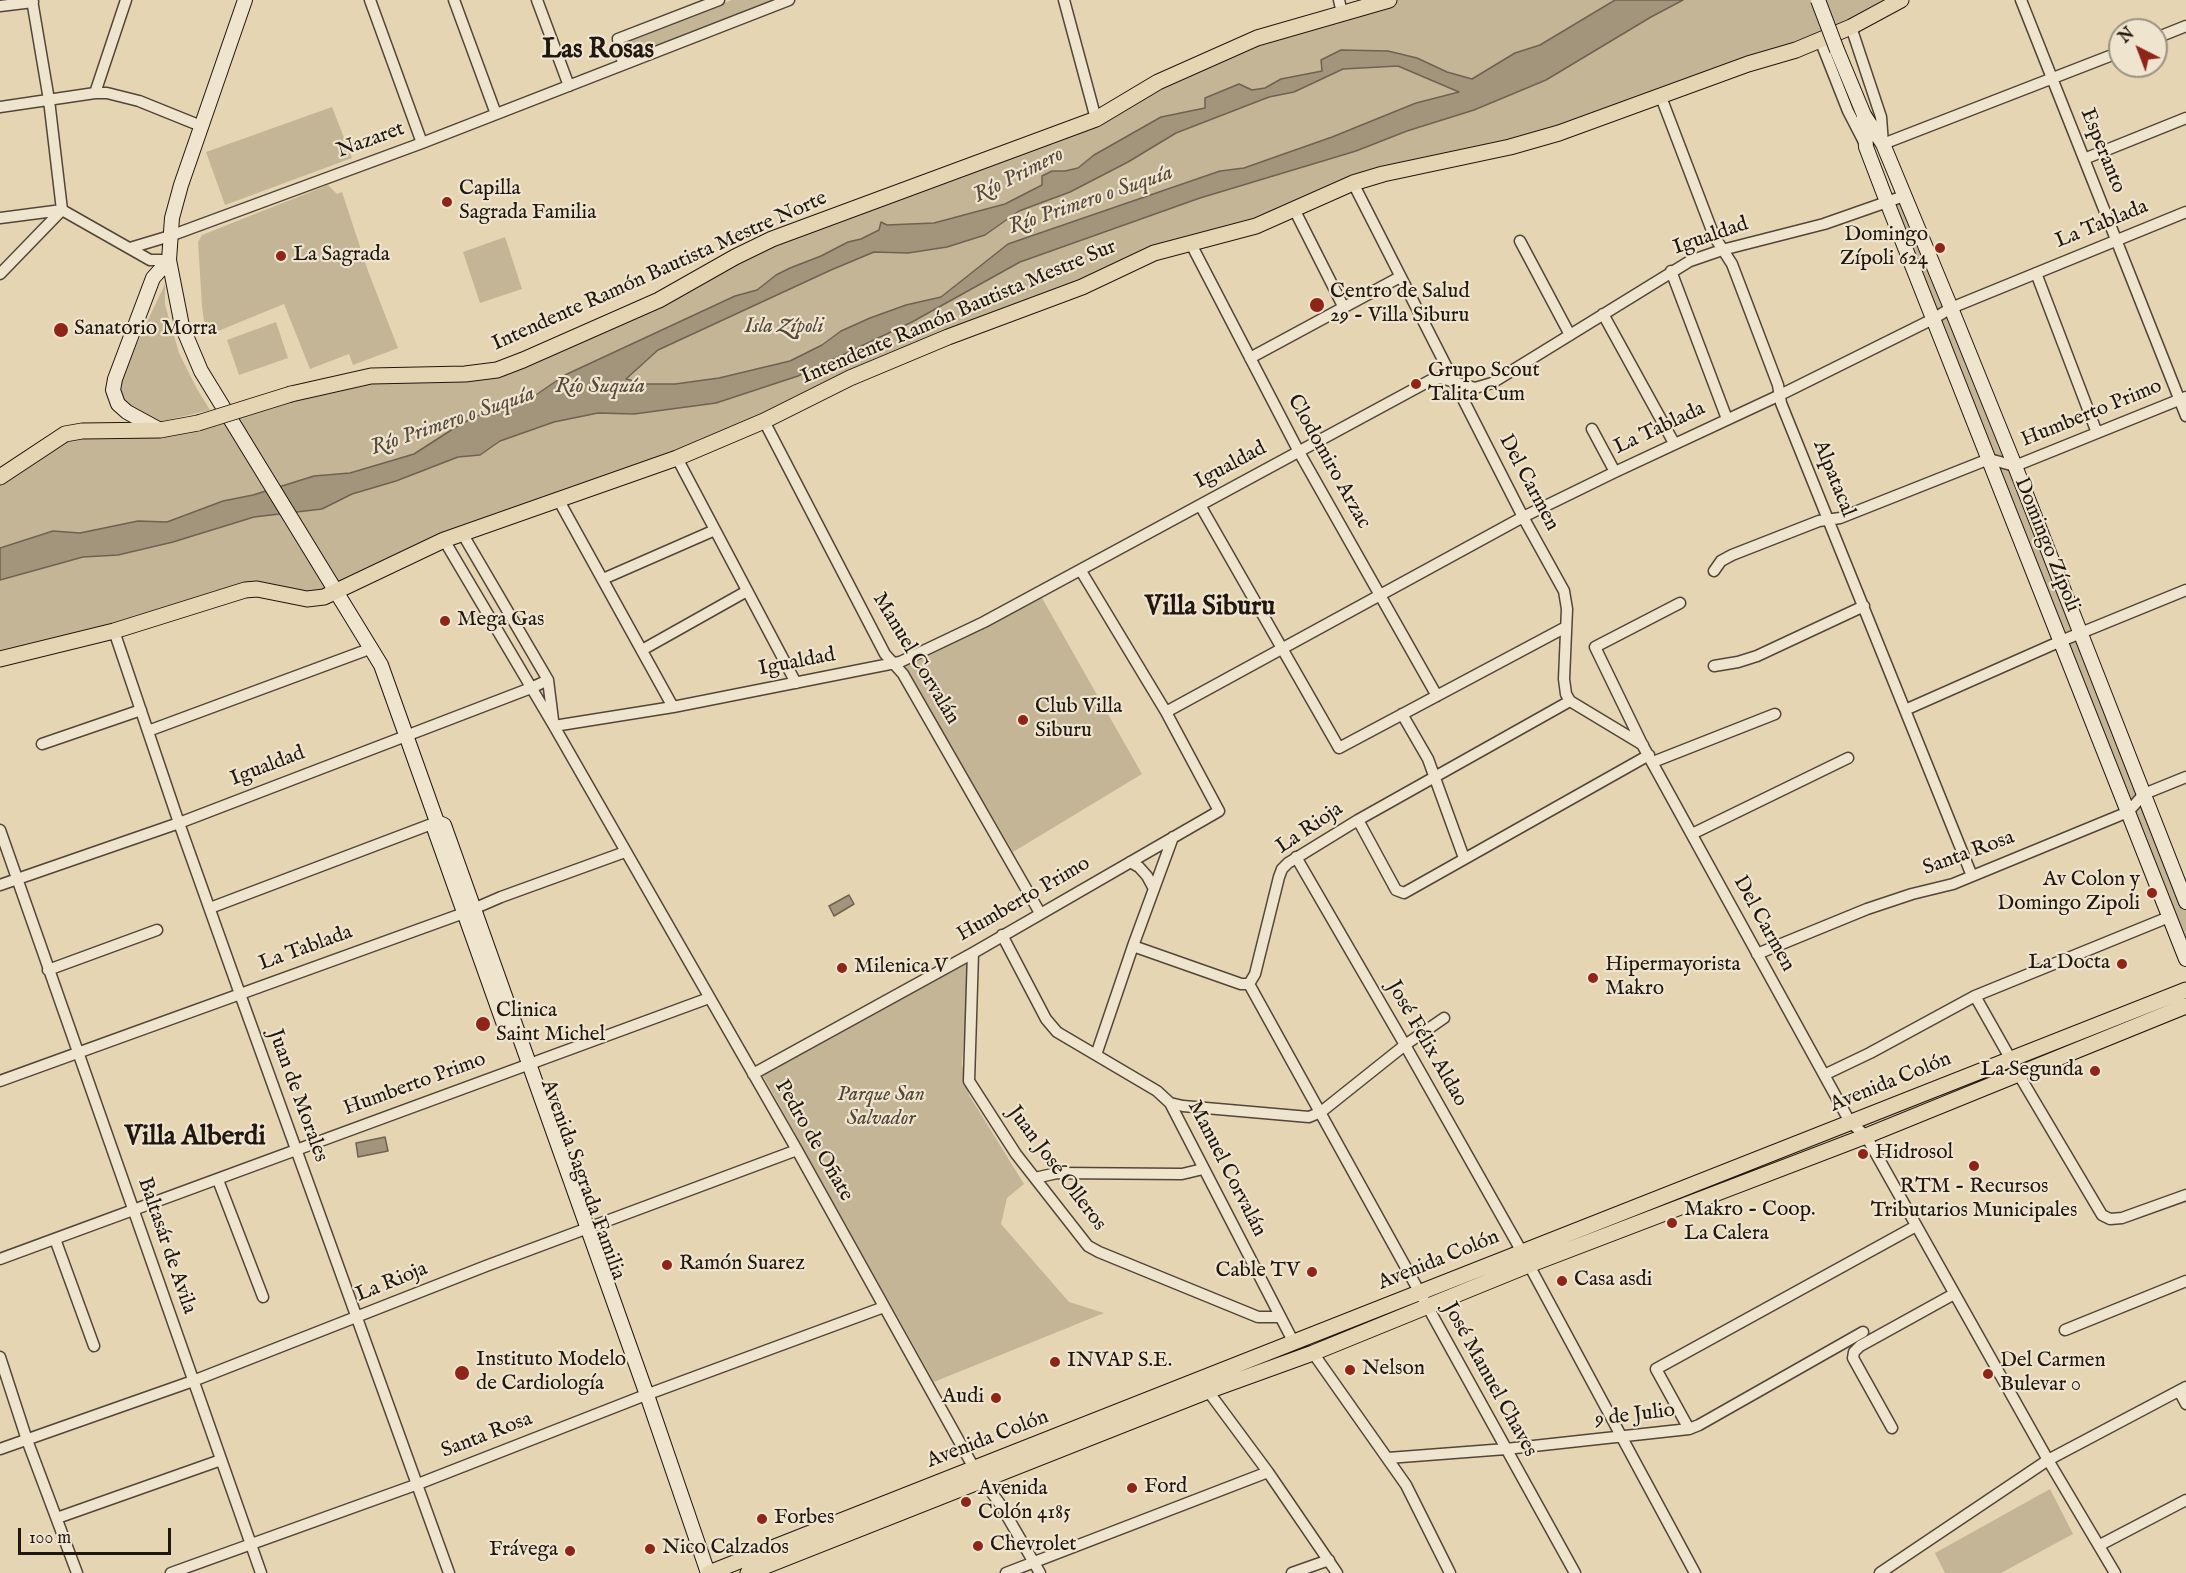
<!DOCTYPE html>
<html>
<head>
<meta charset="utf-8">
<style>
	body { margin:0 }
	#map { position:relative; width:2186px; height:1573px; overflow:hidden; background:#e6d5b3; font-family:"IM FELL English",serif }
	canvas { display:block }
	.north { position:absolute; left:2108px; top:18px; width:60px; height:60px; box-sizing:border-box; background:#efe4ce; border:2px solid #9c9282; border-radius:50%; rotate:318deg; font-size:16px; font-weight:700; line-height:24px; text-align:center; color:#201710 }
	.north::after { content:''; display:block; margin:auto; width:21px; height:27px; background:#8f2418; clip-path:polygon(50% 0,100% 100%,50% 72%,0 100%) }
	.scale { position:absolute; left:18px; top:1528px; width:153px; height:27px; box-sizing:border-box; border:3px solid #201710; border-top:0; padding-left:8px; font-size:18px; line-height:21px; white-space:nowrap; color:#201710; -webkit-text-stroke:4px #efe4ce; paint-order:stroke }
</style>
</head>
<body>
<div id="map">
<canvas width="2186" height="1573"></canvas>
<div class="north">N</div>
<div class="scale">100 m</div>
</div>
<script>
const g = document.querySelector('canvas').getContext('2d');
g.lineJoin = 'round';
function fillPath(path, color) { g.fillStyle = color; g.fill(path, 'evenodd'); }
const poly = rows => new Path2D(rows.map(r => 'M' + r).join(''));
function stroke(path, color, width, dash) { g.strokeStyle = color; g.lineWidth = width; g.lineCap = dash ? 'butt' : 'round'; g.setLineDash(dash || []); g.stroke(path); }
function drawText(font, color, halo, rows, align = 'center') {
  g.font = font + ' "IM FELL English",serif'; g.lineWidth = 4.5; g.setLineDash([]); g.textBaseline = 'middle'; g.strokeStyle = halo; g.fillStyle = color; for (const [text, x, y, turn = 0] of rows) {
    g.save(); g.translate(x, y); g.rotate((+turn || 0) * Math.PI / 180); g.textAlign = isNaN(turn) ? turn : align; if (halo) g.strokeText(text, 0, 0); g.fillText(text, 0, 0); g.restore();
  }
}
const green = poly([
	[732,0,775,0,625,58,623,40],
	[1389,0,1615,0,1540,45,1515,53,1472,79,1447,72,1417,58,1388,51,1341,50,1323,71,1281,79,1265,88,1252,90,1205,108,1161,117,1094,155,1078,168,1065,171,1052,171,1042,185,1005,204,934,224,887,225,861,239,848,242,821,256,790,268,776,275,757,290,735,296,565,375,530,399,474,417,414,454,350,473,314,476,253,495,223,501,167,522,138,521,80,533,53,531,0,548,0,477,58,438,198,423,216,426,354,378,480,373,735,257,1084,124,1191,66],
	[1683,0,1901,0,1874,15,1610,115,1383,174,1191,244,764,421,462,533,324,597,266,590,0,659,0,580,83,557,118,555,173,542,254,517,322,509,352,494,396,481,458,457,480,455,500,441,554,422,598,413,634,414,716,403,798,376,912,322,1020,262,1200,198,1356,151,1407,131,1474,110,1546,80,1651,17],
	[1398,66,1460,92,1416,103,1332,137,1244,168,1220,171,1008,244,941,297,906,305,870,318,841,331,822,345,790,361,719,378,675,384,647,384,626,379,658,350,831,269,874,252,908,253,947,247,985,235,1019,211,1070,192,1128,162,1176,133,1269,97,1294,92,1343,69],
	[332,107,352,158,225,205,206,152],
	[328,185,337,194,342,192,368,271,398,348,353,365,349,354,310,369,284,304,206,336,202,306,198,242,202,235],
	[1904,196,2186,902,2186,959,1893,200],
	[505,237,522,289,480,303,463,252],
	[165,284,165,305,179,353,197,389,210,410,159,422,125,403,119,389,122,375],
	[276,322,288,358,239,375,227,340],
	[1042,598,1142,774,1013,852,904,665],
	[970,962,962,1064,969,1095,1024,1184,1007,1198,1001,1224,1069,1302,1104,1313,934,1382,762,1074],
	[2050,1489,2073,1534,2001,1573,1945,1573,1935,1553]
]);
const water = poly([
	[1615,0,1683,0,1651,17,1546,80,1474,110,1407,131,1356,151,1200,198,1020,262,912,322,798,376,716,403,634,414,598,413,554,422,500,441,480,455,458,457,396,481,352,494,322,509,254,517,173,542,118,555,83,557,0,580,0,548,53,531,80,533,138,521,167,522,223,501,253,495,314,476,350,473,414,454,456,427,474,417,530,399,565,375,735,296,757,290,776,275,790,268,821,256,848,242,861,239,879,230,881,222,887,225,934,223,1005,204,1042,185,1042,176,1052,171,1065,171,1078,168,1094,155,1161,117,1205,108,1205,98,1239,84,1252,90,1265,88,1281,79,1322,71,1321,60,1341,50,1388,51,1417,58,1447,72,1472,79,1515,53,1540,45,1615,0],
	[1398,66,1459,92,1416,103,1332,137,1244,168,1220,171,1008,244,941,297,906,305,870,318,841,331,822,345,790,361,719,378,675,384,647,384,626,379,658,350,831,270,874,252,908,253,947,247,985,235,1019,211,1070,192,1128,162,1176,133,1269,97,1294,92,1343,69,1398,66],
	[849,895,854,904,834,916,829,906,849,895],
	[385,1137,388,1151,358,1157,356,1143,385,1137]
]);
const street = poly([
	[32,0,49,100,62,210],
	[370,0,422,143],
	[454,0,496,114],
	[537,0,569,86],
	[1064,0,1096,119],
	[1339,0,1342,13],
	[2021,0,2186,416],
	[0,6,33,2],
	[1851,27,1881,117,1883,144,2120,52],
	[2156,38,2186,26],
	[1820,40,1848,111,1864,142],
	[623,64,618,39,719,0],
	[95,93,126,0],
	[1661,97,1714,236,1732,264,1778,385,1781,403,1972,876],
	[0,107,95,93,107,93,139,101,201,126],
	[2084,159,2186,118],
	[1353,183,1523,517,1564,591,1567,609,1564,679,1566,694,1570,701,1643,745],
	[1294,209,1344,308],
	[0,218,62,210,150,260,169,260],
	[1520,241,1570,335],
	[1191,244,1299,452,1437,696],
	[130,248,170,236,422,143,789,0],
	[1671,271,1727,419],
	[2036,273,2097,433],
	[0,274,62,210],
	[1603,314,1674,443],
	[1250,358,1400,277],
	[764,421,885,654,903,674,1040,913],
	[1592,429,1615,472],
	[677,458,796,683],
	[558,499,673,707],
	[1200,505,1339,748,1566,627],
	[462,533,548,680,553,720],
	[444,540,554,726,797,1150,974,1468,1000,1504,1040,1573],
	[1714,571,1721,561,1732,555,1819,521,1840,518,1989,459,2015,466,2186,397],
	[603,579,715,530],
	[1680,603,1595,647,1643,746,1850,1122,1866,1136,2048,1460,2115,1573],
	[114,631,179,823,240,994,449,1573],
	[642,650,747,591],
	[1714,666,1738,662,1757,656,1864,606],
	[1905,710,2061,641,2186,590],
	[1166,712,1523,517,1615,472,1780,395,1933,319,1951,308,2186,212],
	[1402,714,1428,759,1464,858],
	[554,726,673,707,900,662,984,622,1431,380,1441,378,1475,388,1492,383,1690,261,1722,250,1824,224,1904,196],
	[148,731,372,648],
	[42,744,141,710],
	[1653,762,1775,714],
	[1358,820,1396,890,1404,893,1649,755],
	[0,830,261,1573],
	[1692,834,1848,758],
	[1296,857,1405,1045,1522,1252],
	[1130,862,1139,867,1147,876,1154,889],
	[0,885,179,823,531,688,548,680],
	[210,908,437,822],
	[1002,935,1046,1019,1057,1032,1157,1091,1170,1103,1294,1343],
	[1133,946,1241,984,1249,984,1255,974,1279,877,1282,869,1288,863,1358,820,1570,701],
	[973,953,969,1081,1016,1154,1088,1246,1099,1252,1258,1317,1280,1317],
	[1757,954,1867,909,1912,894,1953,884,2128,812,2144,794,2186,777],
	[48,970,157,930],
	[1249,984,1575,1573],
	[1975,996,2010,1058],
	[1096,1055,1133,946,1173,837],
	[753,1074,973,953,1219,811,1166,712,1081,571],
	[1824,1075,1870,1053,1975,996,2169,917],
	[2019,1075,2102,1215,2110,1219,2122,1218,2186,1195],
	[0,1081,464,913,501,897,625,852],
	[1170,1103,1183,1106,1309,1117,1321,1112,1405,1045,1444,1018],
	[1035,1178,1057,1173,1182,1174,1203,1169],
	[218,1180,263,1297],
	[55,1239,94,1346],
	[0,1259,709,998],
	[1529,1265,1695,1573],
	[2065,1330,2186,1281],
	[1313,1353,1406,1485,1450,1573],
	[0,1357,27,1440,77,1573],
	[1208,1391,1268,1472,1337,1573],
	[2179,1391,2186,1404],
	[1892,1428,1853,1358,1854,1352,1860,1346,1954,1294],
	[1689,1429,1656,1369,1916,1226],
	[0,1449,193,1381,486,1266,797,1150],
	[1388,1458,1506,1449,1689,1429,1699,1425,1863,1332],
	[57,1518,221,1460],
	[2100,1545,2186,1500],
	[171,1573,418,1484,643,1396,884,1307],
	[1006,1573,1268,1472],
	[1292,1573,1329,1560],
	[1880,1573,2048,1460,2186,1387]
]);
const secondary = poly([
	[245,0,181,185,172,218,169,260,182,326,201,371,381,665,437,822,444,825,474,909,647,1395,708,1573],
	[1837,50,1864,115,1883,144,1951,308,2015,466,2186,902],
	[1864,117,1866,147,1887,202,2186,959],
	[160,430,127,412,118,404,113,390,115,379,153,278,169,260],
	[437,822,434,828,507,1033]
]);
const primary = poly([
	[291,394,371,376,465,374,497,370,523,360,659,300,735,257,772,239,1096,119,1158,82,1257,38,1389,0],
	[0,477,65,434,82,431,160,430,198,423],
	[0,659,114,631,245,590,257,589,307,599,324,597,444,540,677,458,764,421,850,378,948,337,1082,287,1154,253,1256,226,1353,183,1383,174,1510,147,1559,133,1748,64,1796,50,1851,27,1901,0],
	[709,1573,2186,990],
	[748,1573,1208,1391,1313,1353,1529,1265,1866,1136,2186,1006]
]);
const secondaryBridge = poly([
	[1818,0,1837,50]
]);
const primaryBridge = poly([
	[198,423,291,394]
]);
const markers = [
	[447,202,6,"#8f2418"],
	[1940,248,6,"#8f2418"],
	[281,256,6,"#8f2418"],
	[1317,305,8,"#8f2418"],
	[61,330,8,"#8f2418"],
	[1416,384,6,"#8f2418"],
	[445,621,6,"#8f2418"],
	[1023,720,6,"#8f2418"],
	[2152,893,6,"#8f2418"],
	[2122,964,6,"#8f2418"],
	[842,968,6,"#8f2418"],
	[1593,978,6,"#8f2418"],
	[483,1024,8,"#8f2418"],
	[2095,1071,6,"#8f2418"],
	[1863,1154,6,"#8f2418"],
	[1974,1166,6,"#8f2418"],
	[1672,1223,6,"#8f2418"],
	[667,1265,6,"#8f2418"],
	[1312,1272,6,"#8f2418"],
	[1562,1281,6,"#8f2418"],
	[1055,1362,6,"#8f2418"],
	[1350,1370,6,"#8f2418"],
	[462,1373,8,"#8f2418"],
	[1988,1374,6,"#8f2418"],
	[996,1398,6,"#8f2418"],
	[1132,1488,6,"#8f2418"],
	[966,1502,6,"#8f2418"],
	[762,1519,6,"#8f2418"],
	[978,1546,6,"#8f2418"],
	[650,1549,6,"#8f2418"],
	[570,1551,6,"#8f2418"]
];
const streetNames = [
	["Nazaret",371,141,-20],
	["Esperanto",2102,151,68],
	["La Tablada",2102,225,-22],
	["Igualdad",1711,237,-19],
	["Intendente Ramón Bautista Mestre Norte",660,272,-24],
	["Intendente Ramón Bautista Mestre Sur",959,313,-23],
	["Humberto Primo",2092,414,-22],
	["La Tablada",1660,429,-25],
	["Clodomiro Arzac",1328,462,61],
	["Igualdad",1231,466,-28],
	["Alpatacal",1833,479,68],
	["Del Carmen",1528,483,62],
	["Domingo Zípoli",2046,545,68],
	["Manuel Corvalán",915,659,59],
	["Igualdad",797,663,-11],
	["Igualdad",268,767,-21],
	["La Rioja",1310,829,-34],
	["Santa Rosa",1969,854,-20],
	["Humberto Primo",1024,900,-30],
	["Del Carmen",1763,924,61],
	["La Tablada",306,949,-20],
	["José Félix Aldao",1426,1044,60],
	["Avenida Colón",1891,1083,-22],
	["Humberto Primo",415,1085,-20],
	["Juan de Morales",297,1096,70],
	["Pedro de Oñate",813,1141,60],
	["Juan José Olleros",1056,1169,53],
	["Manuel Corvalán",1226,1169,63],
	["Avenida Sagrada Familia",582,1180,70],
	["Baltasár de Avila",166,1246,71],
	["Avenida Colón",1439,1261,-22],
	["La Rioja",392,1283,-22],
	["José Manuel Chaves",1489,1380,61],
	["9 de Julio",1635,1416,-7],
	["Santa Rosa",487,1436,-21],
	["Avenida Colón",988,1440,-21]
];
const poiNames = [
	["Capilla",459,190],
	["Sagrada Familia",459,214],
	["Domingo",1928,236,"right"],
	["Zípoli 624",1928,260,"right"],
	["La Sagrada",293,256],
	["Centro de Salud",1330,293],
	["29 - Villa Siburu",1330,317],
	["Sanatorio Morra",74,330],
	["Grupo Scout",1428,372],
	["Talita Cum",1428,396],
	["Mega Gas",457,621],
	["Club Villa",1035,708],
	["Siburu",1035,732],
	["Av Colon y",2140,881,"right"],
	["Domingo Zipoli",2140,905,"right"],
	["La Docta",2110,964,"right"],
	["Hipermayorista",1605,966],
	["Makro",1605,990],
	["Milenica V",854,968],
	["Clinica",496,1012],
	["Saint Michel",496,1036],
	["La Segunda",2083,1071,"right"],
	["Hidrosol",1875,1154],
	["RTM - Recursos",1974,1188,"center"],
	["Tributarios Municipales",1974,1212,"center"],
	["Makro - Coop.",1684,1211],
	["La Calera",1684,1235],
	["Ramón Suarez",679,1265],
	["Cable TV",1300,1272,"right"],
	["Casa asdi",1574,1281],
	["Instituto Modelo",476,1361],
	["de Cardiología",476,1385],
	["INVAP S.E.",1067,1362],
	["Del Carmen",2000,1362],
	["Bulevar 0",2000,1386],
	["Nelson",1362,1370],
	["Audi",984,1398,"right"],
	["Ford",1144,1488],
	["Avenida",978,1490],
	["Colón 4185",978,1514],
	["Forbes",774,1519],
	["Chevrolet",990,1546],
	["Nico Calzados",662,1549],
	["Frávega",558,1551,"right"]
];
const parkNames = [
	["Isla Zípoli",784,328],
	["Parque San",881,1096],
	["Salvador",881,1120]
];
const waterNames = [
	["Río Primero",1019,176,-27],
	["Río Primero o Suquía",1091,201,-19],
	["Río Suquía",600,387],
	["Río Primero o Suquía",453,422,-19]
];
const districtNames = [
	["Las Rosas",598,51],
	["Villa Siburu",1210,608],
	["Villa Alberdi",195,1138]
];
fillPath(green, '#c4b597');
fillPath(water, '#a3947c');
stroke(water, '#6f6251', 1.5);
stroke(street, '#524639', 13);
stroke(secondary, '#201710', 16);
stroke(primary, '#201710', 17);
stroke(street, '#efe4ce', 10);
stroke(secondary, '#efe4ce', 14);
stroke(primary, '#e6d5b3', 15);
stroke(secondaryBridge, '#201710', 16, []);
stroke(primaryBridge, '#201710', 17, []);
stroke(secondaryBridge, '#efe4ce', 14);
stroke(primaryBridge, '#e6d5b3', 15);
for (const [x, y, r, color] of markers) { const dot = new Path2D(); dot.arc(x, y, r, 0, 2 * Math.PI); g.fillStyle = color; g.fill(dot); stroke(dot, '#efe4ce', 2); }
drawText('21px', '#201710', '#efe4ce', streetNames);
drawText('21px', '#201710', '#efe4ce', poiNames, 'left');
drawText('italic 21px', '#514638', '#efe4ce', parkNames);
drawText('italic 22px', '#54493b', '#efe4ce', waterNames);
drawText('bold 27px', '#201710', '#efe4ce', districtNames);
</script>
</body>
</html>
